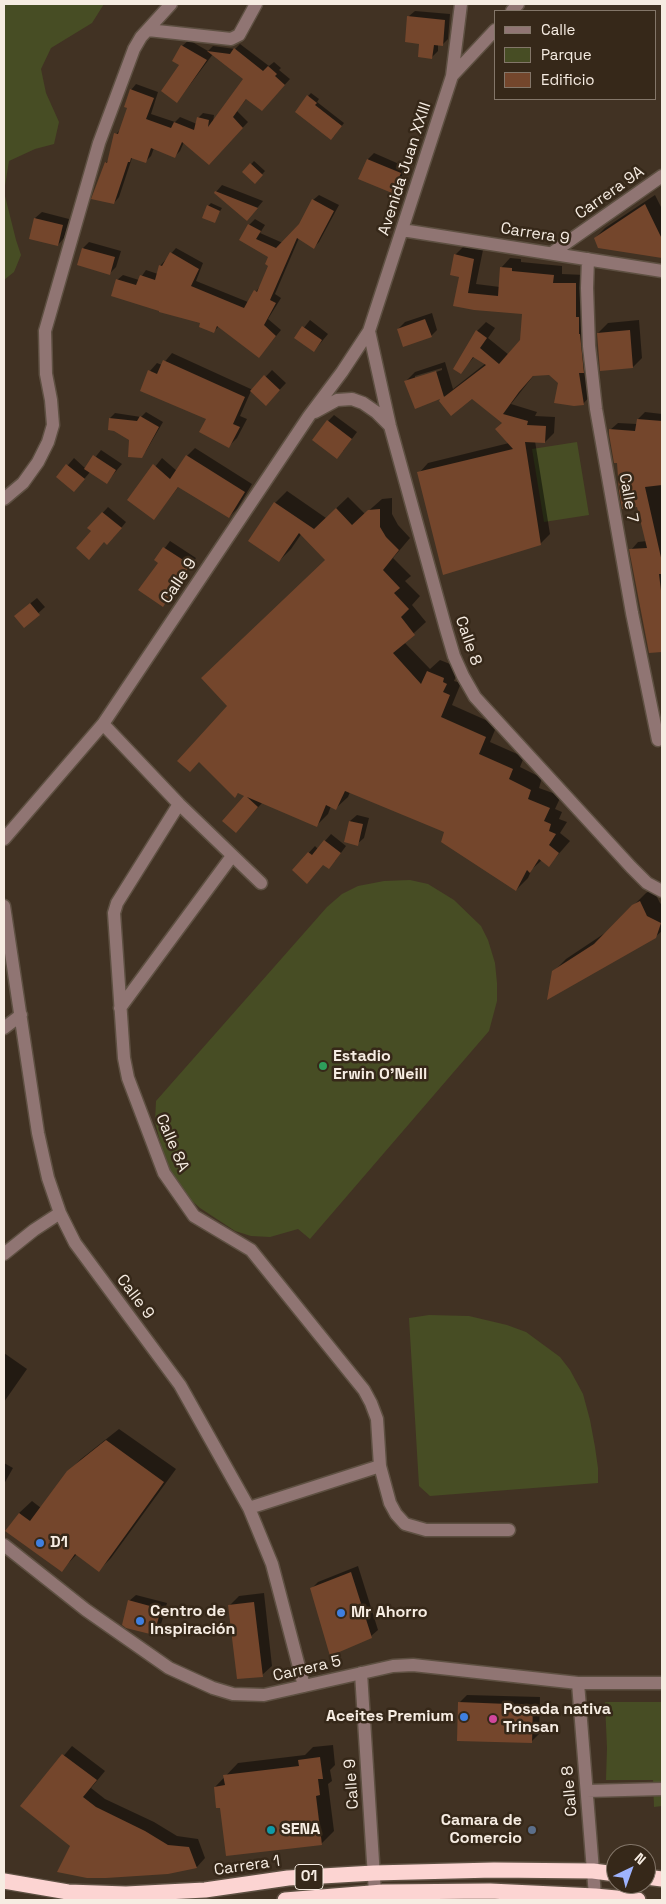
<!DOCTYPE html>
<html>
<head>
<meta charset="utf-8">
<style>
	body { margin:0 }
	#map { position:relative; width:666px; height:1904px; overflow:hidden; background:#413223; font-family:"Space Grotesk",sans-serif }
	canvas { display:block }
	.frame { position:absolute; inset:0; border:5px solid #f6ece2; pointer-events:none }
	.legend { position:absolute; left:494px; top:10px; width:162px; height:90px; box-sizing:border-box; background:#362819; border:1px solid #837669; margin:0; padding:6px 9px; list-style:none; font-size:15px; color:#f6ece2 }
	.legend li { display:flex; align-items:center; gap:10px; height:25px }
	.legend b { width:25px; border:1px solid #837669 }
	.north { position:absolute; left:606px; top:1844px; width:50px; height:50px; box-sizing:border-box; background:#362819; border:1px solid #837669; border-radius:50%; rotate:42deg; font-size:14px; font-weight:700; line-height:20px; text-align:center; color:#f6ece2 }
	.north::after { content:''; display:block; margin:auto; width:18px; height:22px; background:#9eb3fd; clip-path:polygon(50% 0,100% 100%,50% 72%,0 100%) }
</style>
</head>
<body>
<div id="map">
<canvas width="666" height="1904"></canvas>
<div class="frame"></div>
<ul class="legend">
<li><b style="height:6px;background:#907573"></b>Calle</li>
<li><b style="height:14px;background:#474d24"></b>Parque</li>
<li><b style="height:14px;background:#74462c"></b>Edificio</li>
</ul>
<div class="north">N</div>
</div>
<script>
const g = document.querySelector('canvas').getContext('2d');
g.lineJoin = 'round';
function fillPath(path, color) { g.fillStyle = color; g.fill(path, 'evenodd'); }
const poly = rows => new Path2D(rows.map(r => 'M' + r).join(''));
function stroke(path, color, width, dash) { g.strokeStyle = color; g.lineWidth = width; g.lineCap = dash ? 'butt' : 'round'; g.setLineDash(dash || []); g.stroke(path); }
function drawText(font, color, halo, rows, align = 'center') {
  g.font = font + ' "Space Grotesk",sans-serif'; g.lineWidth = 5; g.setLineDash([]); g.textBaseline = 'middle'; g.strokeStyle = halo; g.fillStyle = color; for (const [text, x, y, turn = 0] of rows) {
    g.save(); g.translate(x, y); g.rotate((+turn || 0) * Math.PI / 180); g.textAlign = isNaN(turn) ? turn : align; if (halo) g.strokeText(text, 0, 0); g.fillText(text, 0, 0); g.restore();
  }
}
const green = poly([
	[4,4,104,4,92,23,51,48,41,69,46,93,59,122,54,144,35,149,9,161,4,192,16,240,21,255,14,272,4,280],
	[577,442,589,515,544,522,532,449],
	[410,880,428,884,454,900,481,926,488,940,495,963,497,983,497,1001,489,1031,310,1239,298,1229,270,1237,251,1236,235,1231,200,1208,184,1194,171,1175,162,1149,155,1122,156,1101,327,907,342,894,358,886,384,881],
	[429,1315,469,1316,507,1325,526,1332,560,1357,570,1370,583,1394,590,1420,595,1447,598,1468,598,1483,430,1496,419,1486,409,1318],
	[605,1702,662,1702,662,1806,654,1807,653,1780,606,1780,607,1748]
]);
const shadow = poly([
	[415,11,450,14,448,39,442,45,438,44,438,51,432,57,421,42,409,16],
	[189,40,208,51,213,46,235,49,240,44,269,66,274,62,281,68,279,70,290,79,267,104,247,98,237,111,248,122,214,158,184,142,180,151,175,156,154,148,151,156,146,161,132,158,119,197,114,203,106,163,109,159,116,134,121,129,129,107,131,90,136,84,158,92,151,114,175,122,180,117,197,124,198,118,203,113,214,115,213,123,245,78,213,54,177,102,182,46],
	[311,93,319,99,317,102,344,123,334,136,308,96],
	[374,153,406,167,398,185,392,192,360,178,368,159],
	[254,161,265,171,255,182,244,172],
	[222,185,263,201,253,213,216,192],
	[319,195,339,205,319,242,314,247,299,238,275,294,281,298,268,319,281,330,264,351,219,326,213,332,202,323,117,280,123,275,139,280,146,270,158,274,160,266,176,248,203,263,196,281,248,302,261,285,270,265,270,257,241,240,249,225,255,219,265,225,260,233,283,243,300,225,313,200],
	[655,195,662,209,662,256,599,247,595,238,605,228],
	[211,203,222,208,214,221,208,206],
	[42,212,69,219,64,238,58,245,35,218],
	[89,242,121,251,116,267,110,273,83,248],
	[464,246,483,250,476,284,500,287,501,268,510,258,521,259,521,262,562,266,562,274,585,275,592,394,583,404,549,374,534,375,511,404,537,412,535,416,555,417,554,433,545,442,535,441,550,534,540,544,419,473,428,463,509,443,503,422,472,398,440,401,445,396,415,407,406,381,415,372,445,362,453,389,486,363,474,357,461,372,477,331,486,322,495,328,488,338,509,355,521,341,523,313,474,309,460,276,455,255],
	[442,368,442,370,415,379,415,376],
	[432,313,437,330,431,336,398,329,405,322],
	[310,320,328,334,314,351,296,338],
	[639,320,642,358,633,367,598,333,608,323],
	[172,353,253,390,272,370,286,383,272,398,251,391,240,416,247,419,237,438,229,446,208,418,150,371,157,363,162,365],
	[146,412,163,422,146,451,141,456,130,439,114,430,110,418,115,413,141,417],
	[645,412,662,414,662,650,650,652,631,550,638,542,647,541,638,505,619,462,610,430,618,423,637,424,638,419],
	[334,415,357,432,343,451,328,421],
	[195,448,252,484,237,509,229,517,179,486,154,519,129,500,162,458,177,471,187,456],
	[101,450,122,464,107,482,90,472,80,484,58,477,74,458,86,469],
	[287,491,326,518,348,497,365,514,382,499,392,498,392,514,398,525,410,538,393,558,411,576,405,581,420,596,412,605,426,622,404,642,430,669,440,660,455,666,453,670,458,672,454,681,461,683,452,705,497,725,490,742,524,757,520,767,542,778,539,788,561,796,555,809,562,812,559,819,567,822,560,833,570,841,549,865,542,860,532,869,528,878,516,890,446,831,350,792,348,797,336,808,331,806,328,814,316,826,263,802,235,832,246,795,239,792,235,796,229,706,327,559,302,533,291,549,279,561,250,541,275,503],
	[108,507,126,522,113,538,93,531,89,528],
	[170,541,196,558,169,599,163,606,160,563,156,560],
	[37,598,45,607,24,626,22,610],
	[357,815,369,818,364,838,357,844,345,841,350,821],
	[331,834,346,846,335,861,293,870,315,846,318,849],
	[653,889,660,903,662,905,662,931,655,937,553,972,566,959,608,931,646,893],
	[4,1353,27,1369,4,1402],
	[119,1429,176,1469,111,1558,99,1570,77,1554,62,1570,19,1513,32,1501,41,1508,68,1472,81,1459],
	[4,1463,13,1468,4,1484],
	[358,1566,378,1630,371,1636,311,1589,318,1582],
	[264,1593,272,1666,262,1675,229,1606,239,1596],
	[136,1595,167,1603,160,1628,154,1634,129,1601],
	[467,1695,540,1697,539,1734,531,1742,459,1703],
	[333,1745,335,1765,330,1770,332,1781,328,1784,334,1831,321,1844,221,1807,215,1787,238,1763,305,1755,313,1747],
	[72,1746,105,1771,91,1788,105,1799,154,1822,177,1836,198,1839,205,1858,197,1867,168,1872,71,1845,21,1806]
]);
const building = poly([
	[407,16,445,20,443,46,434,45,432,59,418,57,419,44,405,42],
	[181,45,207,60,177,103,161,91,179,65,172,61],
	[234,48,263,71,268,66,277,74,275,76,285,85,262,111,246,99,233,117,243,128,209,165,182,142,175,158,151,148,146,163,131,158,130,162,128,162,114,204,91,199,105,162,107,163,114,133,118,134,127,108,124,107,130,89,154,98,146,119,171,128,174,122,194,130,197,117,209,120,208,127,243,79,207,51,230,54],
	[307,95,317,103,315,105,342,126,331,140,295,112],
	[367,159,401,173,392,193,358,179],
	[250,163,263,175,255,184,242,172],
	[215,191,258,208,247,221,214,193],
	[312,199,334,211,314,249,297,238,270,300,276,303,264,325,276,336,259,358,217,326,214,333,199,327,200,323,159,312,159,311,111,296,116,279,136,285,140,275,155,280,159,265,162,266,170,252,199,269,191,286,244,308,254,290,257,292,268,266,265,264,268,257,239,240,248,224,261,231,256,239,276,248,299,224],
	[645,204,662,239,662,258,598,248,594,238],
	[207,205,220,211,215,223,202,218],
	[34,218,63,225,58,246,29,239],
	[82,248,115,257,110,275,77,265],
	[454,254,474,259,468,293,498,296,500,267,512,268,512,271,554,275,553,283,576,283,576,317,579,317,579,334,580,334,584,373,579,373,584,405,574,406,554,403,558,383,549,375,533,376,519,392,503,414,528,421,527,425,546,426,545,443,525,442,541,545,443,575,417,472,513,449,495,429,502,423,472,399,451,416,439,401,440,399,415,409,404,381,436,371,444,397,486,365,473,357,461,374,453,369,476,330,487,338,480,348,499,364,520,340,522,314,474,310,453,306,459,277,450,275],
	[425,319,432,337,403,347,397,329],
	[302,326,322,340,314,352,294,338],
	[630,330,633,368,600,371,597,333],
	[163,360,245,397,233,424,240,427,229,448,199,432,206,419,140,391,148,370,157,374],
	[264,375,280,390,266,406,250,391],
	[140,416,159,427,142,458,128,457,129,440,114,431,108,430,109,418,137,421],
	[637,419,662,421,662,485,645,487,662,562,662,574,659,574,662,599,662,652,649,653,629,549,647,548,637,507,622,509,619,491,617,463,614,463,609,434,609,429,635,431],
	[327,420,352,439,337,459,312,440],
	[93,455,116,470,107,484,84,469],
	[186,455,245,492,229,518,178,487,154,520,127,500,153,464,170,479],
	[66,464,85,479,74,492,56,477],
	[274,502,314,529,336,508,352,525,368,510,380,509,380,527,386,537,399,550,383,570,400,588,394,593,409,609,401,617,415,635,393,653,421,684,427,671,444,678,443,682,447,684,443,692,450,695,441,717,486,737,479,754,513,769,509,779,531,790,528,799,550,808,544,821,551,824,549,831,556,834,549,845,559,853,549,867,539,859,530,873,527,870,516,891,441,842,444,832,345,791,336,810,326,805,317,827,247,797,258,807,236,833,222,821,244,796,238,793,235,798,199,762,190,772,177,761,227,706,201,678,325,560,299,533,279,562,248,541],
	[102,512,122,528,107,545,104,542,89,560,76,548,91,531,87,528],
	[163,547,191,565,163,607,138,590,158,563,154,560],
	[30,603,40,615,24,628,14,616],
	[349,821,363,824,358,846,344,842],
	[324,840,341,853,329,869,323,865,307,884,292,870,308,852,312,855],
	[640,901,647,916,661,923,656,938,547,1000,552,971,594,944,632,905],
	[106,1440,164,1482,99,1572,75,1554,62,1572,5,1531,19,1513,30,1521,67,1471],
	[351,1572,372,1638,330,1656,310,1588],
	[128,1600,161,1609,154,1635,126,1628,122,1625],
	[254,1602,263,1677,237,1679,228,1605],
	[458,1702,533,1705,532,1743,457,1741],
	[62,1754,97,1780,83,1797,96,1807,145,1831,168,1845,189,1847,197,1868,168,1874,106,1878,87,1878,57,1872,70,1846,20,1806],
	[320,1757,323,1779,318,1779,320,1795,316,1796,322,1845,226,1856,220,1808,216,1808,214,1787,225,1785,223,1775,299,1766,298,1760]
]);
const minor = poly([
	[512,11,518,4],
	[148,30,231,39,239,35,256,4],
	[452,76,461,4],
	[402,230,662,271],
	[552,253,662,176],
	[588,259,587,288,589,346,596,409,632,613,658,740],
	[369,331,390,426,446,629,454,656,463,676,475,697,631,867,647,883,662,891],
	[315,412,337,400,352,399,363,403,376,412,390,426],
	[4,499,23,483,38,462,48,442,53,425,51,400,46,374,45,331,99,143,134,49,141,37,171,4],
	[103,724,179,804,261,883],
	[179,804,117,903,114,913,124,1058,128,1078,164,1173,194,1216,251,1250,364,1390,371,1403,377,1419,380,1466,249,1508],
	[4,839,103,724,309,416,342,372,369,331,452,76,495,30],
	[4,906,38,1133,48,1178,60,1213,75,1243,180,1385,249,1508,272,1564,304,1686],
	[120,1008,232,856],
	[4,1028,21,1015],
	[4,1254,34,1230,60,1213],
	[380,1466,390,1503,396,1514,405,1524,426,1530,509,1530],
	[4,1545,86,1610,169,1668,213,1688,233,1694,264,1695,393,1666,413,1665,578,1683,662,1683],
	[361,1673,375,1893],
	[578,1683,595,1896],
	[587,1791,662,1789]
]);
const highway = poly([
	[646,1877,662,1879],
	[4,1881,68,1892,126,1894,205,1890,288,1878,374,1873,494,1870,593,1871,616,1874],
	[285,1900,383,1892,490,1891,595,1896,638,1900]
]);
const markers = [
	[323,1066,5,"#2e9e5b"],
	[40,1543,5,"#3f7fe0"],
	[341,1613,5,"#3f7fe0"],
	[140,1621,5,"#3f7fe0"],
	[464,1717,5,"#3f7fe0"],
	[493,1719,5,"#d1479c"],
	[271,1830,5,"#0f9aa8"],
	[532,1830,5,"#5c6f8a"]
];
const shields = [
	[309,1877,28]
];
const shieldNames = [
	["01",309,1877]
];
const streetNames = [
	["Avenida Juan XXIII",405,169,-72],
	["Carrera 9A",610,193,-35],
	["Carrera 9",535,234,9],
	["Calle 7",628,498,80],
	["Calle 9",179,581,-56],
	["Calle 8",468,641,71],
	["Calle 8A",172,1143,67],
	["Calle 9",135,1297,53],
	["Carrera 5",307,1669,-13],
	["Calle 9",352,1784,-94],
	["Calle 8",570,1791,-95],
	["Carrera 1",247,1866,-8]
];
const poiNames = [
	["Estadio",333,1057],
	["Erwin O'Neill",333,1075],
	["D1",50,1543],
	["Centro de",150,1612],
	["Inspiración",150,1630],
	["Mr Ahorro",351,1613],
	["Posada nativa",503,1710],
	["Trinsan",503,1728],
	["Aceites Premium",454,1717,"right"],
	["Camara de",522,1821,"right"],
	["Comercio",522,1839,"right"],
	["SENA",281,1830]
];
fillPath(green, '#474d24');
fillPath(shadow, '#0007');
fillPath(building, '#74462c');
stroke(minor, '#5e5042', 15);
stroke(highway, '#5e5042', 18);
stroke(minor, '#907573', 12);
stroke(highway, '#fcd4d2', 15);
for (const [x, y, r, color] of markers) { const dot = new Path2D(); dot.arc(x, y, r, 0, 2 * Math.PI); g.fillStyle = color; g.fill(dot); stroke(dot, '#362819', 2); }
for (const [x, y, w] of shields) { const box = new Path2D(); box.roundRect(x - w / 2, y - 12.5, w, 25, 4); g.fillStyle = '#362819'; g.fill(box); stroke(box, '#f6ece2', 1); }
drawText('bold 15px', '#f6ece2', null, shieldNames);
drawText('16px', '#f6ece2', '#362819', streetNames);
drawText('bold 16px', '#f6ece2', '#362819', poiNames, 'left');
</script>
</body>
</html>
